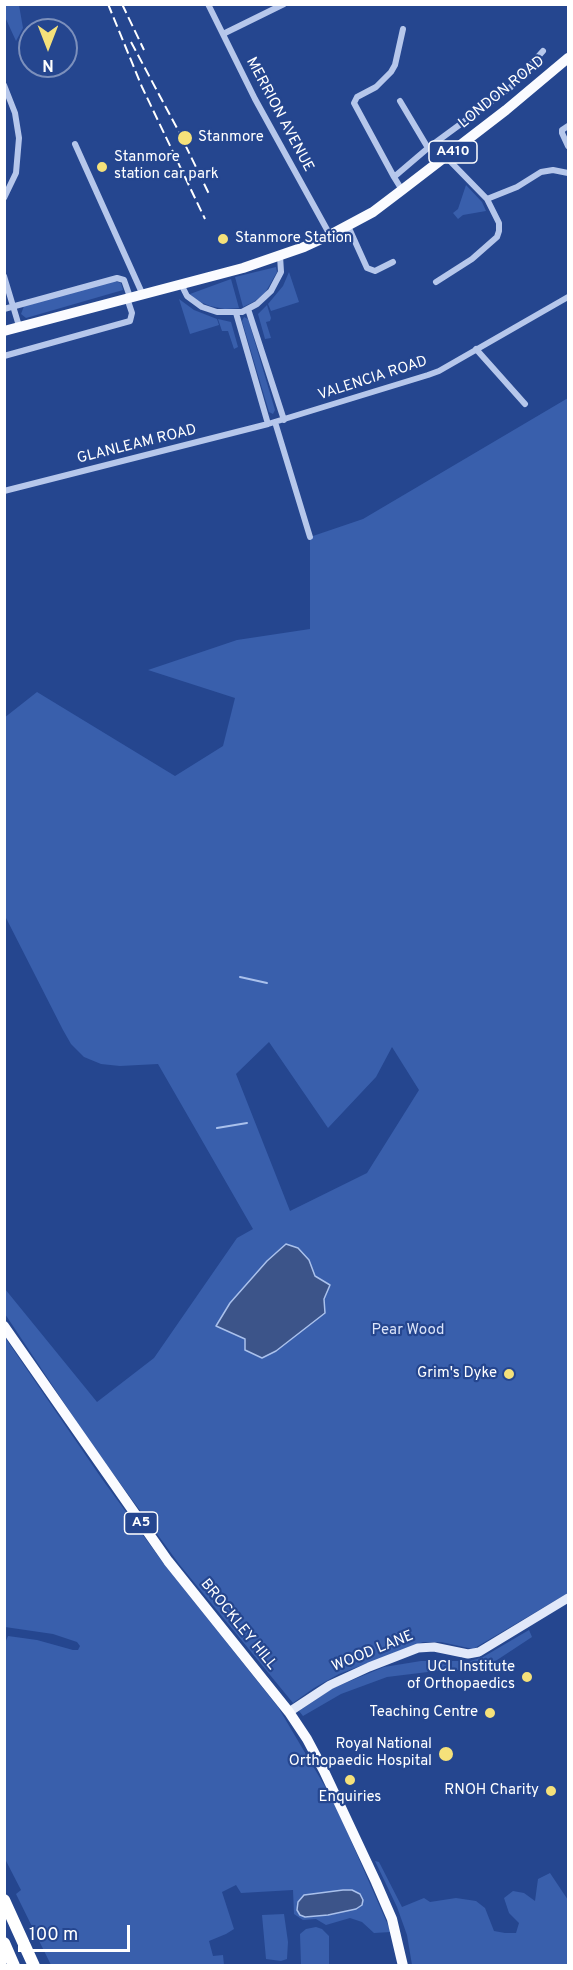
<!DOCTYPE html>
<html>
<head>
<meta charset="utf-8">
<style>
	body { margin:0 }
	#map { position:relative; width:573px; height:1970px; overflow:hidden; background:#25468f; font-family:Overpass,sans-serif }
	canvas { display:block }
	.frame { position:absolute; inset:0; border:6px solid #fff; pointer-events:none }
	.north { position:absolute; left:18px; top:18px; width:60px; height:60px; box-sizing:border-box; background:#25468f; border:2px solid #7c90bc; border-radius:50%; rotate:180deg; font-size:16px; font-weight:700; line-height:24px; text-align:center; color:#fff }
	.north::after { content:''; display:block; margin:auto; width:21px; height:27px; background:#f5e17a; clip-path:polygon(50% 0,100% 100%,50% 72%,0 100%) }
	.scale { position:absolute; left:18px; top:1925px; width:112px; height:27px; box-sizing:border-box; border:3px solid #fff; border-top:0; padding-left:8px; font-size:18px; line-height:21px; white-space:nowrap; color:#fff; -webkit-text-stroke:4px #25468f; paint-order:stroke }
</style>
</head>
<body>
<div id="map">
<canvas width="573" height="1970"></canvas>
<div class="frame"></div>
<div class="north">N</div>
<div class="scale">100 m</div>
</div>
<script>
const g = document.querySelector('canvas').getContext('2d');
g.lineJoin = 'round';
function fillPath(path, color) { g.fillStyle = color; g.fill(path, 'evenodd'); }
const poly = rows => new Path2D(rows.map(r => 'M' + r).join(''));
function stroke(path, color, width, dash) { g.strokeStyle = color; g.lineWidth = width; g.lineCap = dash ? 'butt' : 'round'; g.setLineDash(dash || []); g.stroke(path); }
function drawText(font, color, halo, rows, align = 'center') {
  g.font = font + ' Overpass,sans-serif'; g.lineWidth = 4.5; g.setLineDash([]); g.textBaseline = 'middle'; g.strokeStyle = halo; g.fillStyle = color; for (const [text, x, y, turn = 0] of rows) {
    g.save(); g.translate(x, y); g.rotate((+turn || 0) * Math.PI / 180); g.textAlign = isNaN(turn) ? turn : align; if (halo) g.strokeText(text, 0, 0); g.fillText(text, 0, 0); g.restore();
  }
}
const green = poly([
	[5,4,19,5,23,28,16,41,5,17],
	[466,185,482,202,486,211,463,215,458,219,453,213,458,209],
	[276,267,277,272,265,293,255,301,243,307,235,277],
	[289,272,299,302,271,311,268,304,283,286],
	[231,279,239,308,225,309,210,306,198,301,190,294],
	[115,281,121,283,123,290,26,318,21,314,24,306],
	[179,299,194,310,217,319,219,325,190,334],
	[267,305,271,318,270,321,266,322,271,338,265,339,258,314],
	[244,317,248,319,275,410,273,414,269,412,242,321],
	[218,319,231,322,238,347,234,349,228,331,222,331],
	[568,398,568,1593,473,1649,441,1642,423,1642,339,1674,314,1688,293,1703,179,1564,90,1442,5,1314,5,1289,97,1402,154,1358,237,1238,253,1229,158,1064,120,1066,101,1064,84,1057,71,1044,63,1030,5,916,4,718,37,692,175,776,223,746,235,698,148,670,237,640,310,629,310,537,363,519],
	[269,1042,328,1128,376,1077,392,1047,419,1090,367,1173,290,1211,236,1074],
	[4,1336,102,1479,164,1564,278,1707,333,1800,391,1932,374,1933,362,1922,350,1918,326,1925,316,1919,303,1920,294,1914,293,1890,241,1893,236,1885,222,1892,234,1929,226,1934,209,1941,213,1956,223,1955,224,1965,51,1965,16,1894,21,1890,5,1859,5,1643,8,1636,37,1640,73,1650,78,1650,80,1646,77,1642,53,1634,5,1627],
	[304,1895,308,1896,362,1905,356,1909,328,1915,297,1910,298,1903],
	[529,1630,532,1637,491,1664,474,1669,436,1671,387,1677,341,1694,303,1716,299,1711,333,1688,384,1667,421,1661,470,1661,483,1657],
	[375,1861,379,1862,402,1907,424,1898,430,1902,456,1898,476,1901,485,1908,494,1931,505,1933,516,1933,519,1923,509,1913,504,1898,513,1891,524,1893,535,1901,538,1879,550,1873,568,1900,568,1965,412,1965,407,1935,397,1907],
	[284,1914,288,1942,287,1959,281,1961,266,1959,262,1915],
	[316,1927,322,1929,329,1936,329,1965,301,1965,300,1934,306,1929]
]);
const water = poly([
	[286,1244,298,1248,309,1260,315,1276,330,1285,324,1299,325,1313,276,1351,262,1358,245,1350,245,1339,216,1326,230,1303,267,1261,286,1244],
	[343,1890,352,1890,360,1894,363,1900,362,1905,356,1909,328,1915,305,1917,300,1915,297,1910,298,1902,304,1895,343,1890]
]);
const stream = poly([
	[240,977,267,983],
	[217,1128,247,1123]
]);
const street = poly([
	[208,4,255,99,330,235],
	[223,34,284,4],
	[4,85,15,113,19,138,16,173,4,198],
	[400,101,428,148],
	[568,126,562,130,562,133,568,146],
	[75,144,142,293],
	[394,177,354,103,357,97,376,87,391,72,395,65,403,29],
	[402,190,394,177,428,148,511,87,543,51],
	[487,199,517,187,541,172,553,170,568,173],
	[348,226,367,268,375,271,393,262],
	[4,276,19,326],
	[436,282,472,259,497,237,499,231,499,223,487,199,446,157],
	[181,284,187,296,202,307,217,312,242,312,257,304,271,291,281,272,280,256],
	[4,309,117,278,124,280,130,297],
	[248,309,284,420],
	[236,313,268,424],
	[476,349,525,404],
	[4,356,130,321,132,313,127,298],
	[275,422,310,537],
	[4,491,268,424,428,375,439,371,568,297]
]);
const secondary = poly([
	[289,1712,330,1685,369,1667,418,1648,434,1647,468,1654,479,1652,568,1598]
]);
const primary = poly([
	[4,331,243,268,304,247,330,235,373,212,402,190,506,110,568,58],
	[4,1326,168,1561,289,1712,307,1739,324,1771,376,1882,392,1919,403,1966]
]);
const highway = poly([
	[4,1900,34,1966],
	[4,1943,14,1966]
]);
const rail = poly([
	[108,4,142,87,205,219],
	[122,4,144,50],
	[131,42,178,130,210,196]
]);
const markers = [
	[185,138,8,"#f5e17a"],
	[102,167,6,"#f5e17a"],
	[223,239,6,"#f5e17a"],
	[509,1374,6,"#f5e17a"],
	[527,1677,6,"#f5e17a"],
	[490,1713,6,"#f5e17a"],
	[446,1754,8,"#f5e17a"],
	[350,1780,6,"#f5e17a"],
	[551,1791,6,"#f5e17a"]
];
const shields = [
	[453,152,48],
	[141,1523,33]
];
const shieldNames = [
	["A410",453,152],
	["A5",141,1523]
];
const streetNames = [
	["LONDON ROAD",502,93,-39],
	["MERRION AVENUE",279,115,62],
	["VALENCIA ROAD",373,379,-18],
	["GLANLEAM ROAD",137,445,-14],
	["BROCKLEY HILL",238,1625,51],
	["WOOD LANE",373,1652,-22]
];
const poiNames = [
	["Stanmore",198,138,"left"],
	["Stanmore",114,158,"left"],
	["station car park",114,175,"left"],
	["Stanmore Station",235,239,"left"],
	["Grim's Dyke",497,1374],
	["UCL Institute",515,1668],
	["of Orthopaedics",515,1685],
	["Teaching Centre",478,1713],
	["Royal National",432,1745],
	["Orthopaedic Hospital",432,1762],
	["RNOH Charity",539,1791],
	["Enquiries",350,1798,"center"]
];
const parkNames = [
	["Pear Wood",408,1331]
];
fillPath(green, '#395fac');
fillPath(water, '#3c5489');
stroke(water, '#aac1ec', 1.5);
stroke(stream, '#aac1ec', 2);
stroke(street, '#b6c7eb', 6);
stroke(secondary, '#e1e8f9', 9);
stroke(primary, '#fafbff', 10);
stroke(highway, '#fff', 12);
stroke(rail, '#fff', 2, [10, 4.5]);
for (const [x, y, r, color] of markers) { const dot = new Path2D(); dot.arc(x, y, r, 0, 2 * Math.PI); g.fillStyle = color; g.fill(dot); stroke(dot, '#25468f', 2); }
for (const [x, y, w] of shields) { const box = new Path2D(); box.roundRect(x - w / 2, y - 11, w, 22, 4.5); g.fillStyle = '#25468f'; g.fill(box); stroke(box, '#fff', 1.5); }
drawText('bold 14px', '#fff', null, shieldNames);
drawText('15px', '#fff', '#25468f', streetNames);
drawText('15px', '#fff', '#25468f', poiNames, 'right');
drawText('15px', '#dbe4f9', '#25468f', parkNames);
</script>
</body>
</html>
